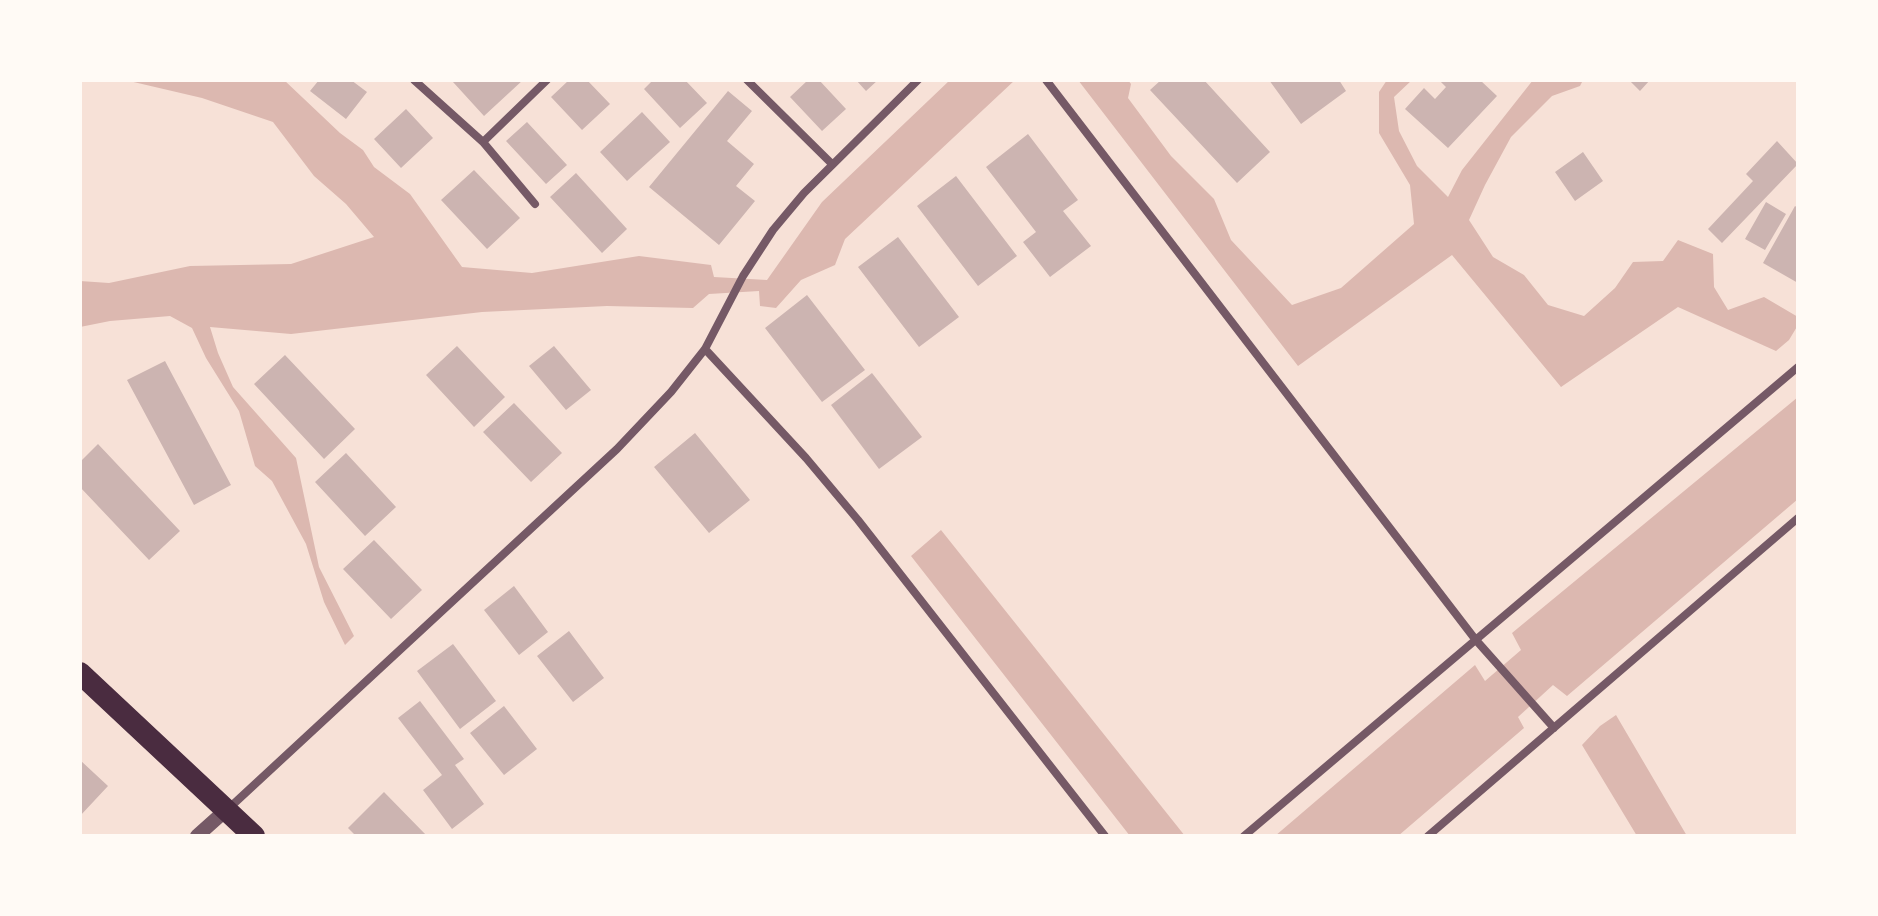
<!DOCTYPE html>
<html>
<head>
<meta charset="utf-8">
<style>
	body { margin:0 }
	#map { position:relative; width:1878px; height:916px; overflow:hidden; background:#f7e1d7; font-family:"Source Sans 3",sans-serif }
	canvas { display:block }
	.frame { position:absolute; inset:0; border:82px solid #fffaf5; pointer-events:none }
</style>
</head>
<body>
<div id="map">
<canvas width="1878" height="916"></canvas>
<div class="frame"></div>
</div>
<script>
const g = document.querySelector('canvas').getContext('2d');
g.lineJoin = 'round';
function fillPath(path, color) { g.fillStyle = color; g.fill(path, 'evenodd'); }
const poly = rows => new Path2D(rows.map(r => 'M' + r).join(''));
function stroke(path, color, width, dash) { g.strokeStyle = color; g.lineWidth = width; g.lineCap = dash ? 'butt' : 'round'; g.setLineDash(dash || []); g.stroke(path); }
const water = poly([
	[125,80,284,80,340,133,363,150,374,167,410,194,462,267,532,273,639,256,711,265,714,277,767,280,822,202,950,80,1015,80,845,239,835,265,801,280,776,308,760,306,759,291,709,294,693,308,607,306,482,312,291,334,210,327,218,353,233,387,296,458,319,567,354,636,345,645,324,602,306,544,272,481,255,466,239,411,206,358,192,328,170,316,110,321,80,327,80,281,109,283,190,266,291,264,374,237,346,204,314,176,273,122,202,98],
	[1078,80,1128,80,1131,84,1128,98,1171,156,1214,199,1231,240,1292,305,1341,288,1414,224,1410,185,1379,133,1379,92,1387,80,1412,80,1394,97,1399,131,1417,166,1448,197,1462,170,1533,80,1583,80,1580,86,1552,96,1511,137,1485,185,1469,220,1493,257,1524,275,1548,305,1584,316,1615,288,1633,262,1663,261,1678,240,1713,254,1714,287,1728,310,1764,297,1798,317,1798,325,1789,340,1776,351,1678,307,1561,387,1452,255,1298,366],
	[1798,397,1798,499,1567,696,1553,685,1518,717,1524,728,1398,836,1275,836,1475,665,1485,681,1521,650,1512,633],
	[941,530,1185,836,1130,836,911,556],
	[1616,715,1687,836,1637,836,1582,745,1600,726]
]);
const building = poly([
	[319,80,351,80,367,92,346,119,310,91],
	[455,80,523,80,484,116,453,82],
	[569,80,587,80,610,104,582,130,551,97],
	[653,80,685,80,707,103,680,128,644,89],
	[808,80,819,80,846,109,822,131,790,97],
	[856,80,878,80,866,91],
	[1161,80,1204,80,1270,152,1237,183,1150,90],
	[1269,80,1339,80,1346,91,1301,124],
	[1439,80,1480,80,1497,96,1448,148,1405,109,1424,88,1435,99,1446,87],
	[1629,80,1650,80,1640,91],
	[728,91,752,111,727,141,754,164,736,186,755,201,719,245,649,187],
	[406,109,433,138,401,168,374,139],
	[642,112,670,142,627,181,600,152],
	[527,122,567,165,546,184,506,141],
	[1028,134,1078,200,1063,211,1091,246,1050,277,1023,242,1036,232,986,167],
	[1777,141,1798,164,1722,243,1708,229,1753,181,1746,174],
	[1583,152,1603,181,1575,201,1555,172],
	[474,170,520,218,487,249,441,200],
	[576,173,627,229,602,253,550,197],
	[956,176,1017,256,978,286,917,206],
	[1766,202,1786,214,1765,250,1745,239],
	[1795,206,1798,208,1798,283,1763,263],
	[898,237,959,317,919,347,858,267],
	[807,295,865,370,822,402,765,328],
	[457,346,505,397,474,427,426,375],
	[554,346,591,390,566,410,529,366],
	[285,355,355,429,324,459,254,384],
	[165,361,231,485,194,505,127,380],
	[872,373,922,437,879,469,831,405],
	[514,403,562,453,531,482,483,432],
	[695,433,750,500,709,533,654,467],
	[98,444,180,531,149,560,80,487,80,462],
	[346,453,396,507,365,536,315,482],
	[374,540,422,590,391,619,343,569],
	[514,586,548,632,519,655,484,610],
	[569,631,604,678,573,702,537,656],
	[453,644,496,701,460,729,417,671],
	[420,701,464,759,455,765,484,804,452,829,423,790,442,775,398,718],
	[504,706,537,749,504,775,470,733],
	[80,760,108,786,80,816],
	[384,792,427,836,356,836,348,828]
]);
const minor = poly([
	[414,80,483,142,535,204],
	[747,80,832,164],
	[1046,80,1475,639,1554,728],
	[483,142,547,80],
	[705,349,806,458,858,520,1105,836],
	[227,810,617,449,671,392,705,349,743,276,773,230,804,193,918,80],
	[1244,836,1798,367],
	[1428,836,1798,518]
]);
const tertiary = poly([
	[197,836,226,810]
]);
const trunk = poly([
	[80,673,254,836]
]);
fillPath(water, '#dcb8b0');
fillPath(building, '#ccb4b1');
stroke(minor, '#755966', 8);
stroke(tertiary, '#755966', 14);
stroke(trunk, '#4a2c40', 22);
</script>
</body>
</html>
